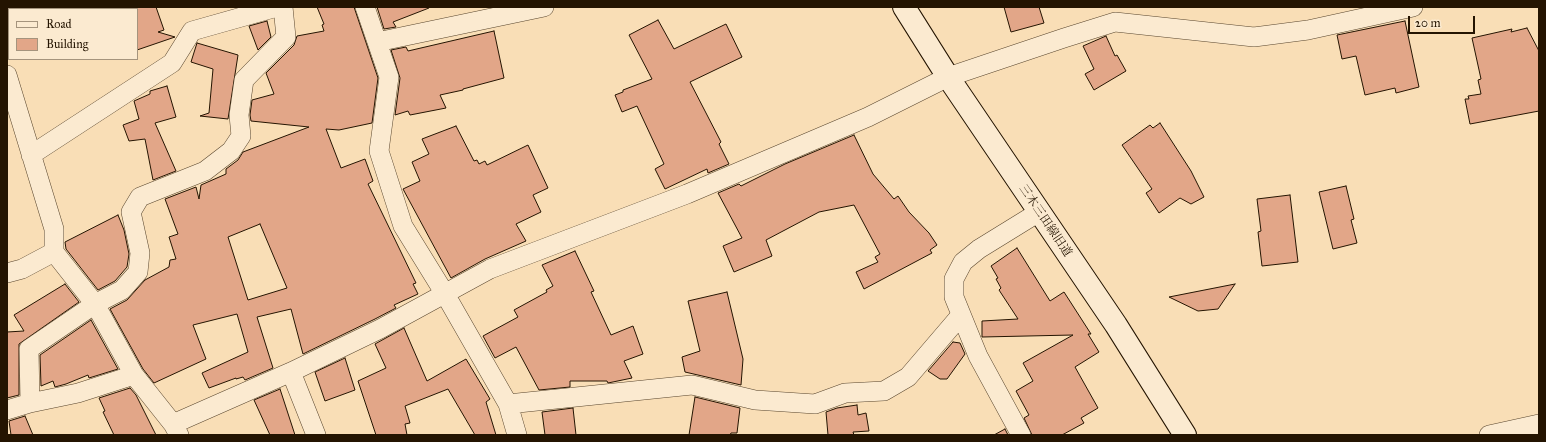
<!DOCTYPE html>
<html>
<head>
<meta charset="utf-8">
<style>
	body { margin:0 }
	#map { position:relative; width:1546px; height:442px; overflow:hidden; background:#f9deb6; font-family:"IM FELL Great Primer",serif }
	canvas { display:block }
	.frame { position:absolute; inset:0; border:8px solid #241401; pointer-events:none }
	.legend { position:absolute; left:8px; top:8px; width:130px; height:52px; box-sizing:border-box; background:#fbead0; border:1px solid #a5947d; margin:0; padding:5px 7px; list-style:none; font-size:12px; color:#241401 }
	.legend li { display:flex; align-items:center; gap:8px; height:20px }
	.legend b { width:20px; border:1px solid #a5947d }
	.scale { position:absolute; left:1408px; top:16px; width:67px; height:18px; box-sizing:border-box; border:2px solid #241401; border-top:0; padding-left:5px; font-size:12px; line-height:14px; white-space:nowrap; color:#241401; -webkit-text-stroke:3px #fbead0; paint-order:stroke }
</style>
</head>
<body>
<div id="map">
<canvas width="1546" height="442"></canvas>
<div class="frame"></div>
<ul class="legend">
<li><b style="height:5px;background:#fbead0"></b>Road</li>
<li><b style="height:11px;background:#e2a688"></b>Building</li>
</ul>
<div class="scale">20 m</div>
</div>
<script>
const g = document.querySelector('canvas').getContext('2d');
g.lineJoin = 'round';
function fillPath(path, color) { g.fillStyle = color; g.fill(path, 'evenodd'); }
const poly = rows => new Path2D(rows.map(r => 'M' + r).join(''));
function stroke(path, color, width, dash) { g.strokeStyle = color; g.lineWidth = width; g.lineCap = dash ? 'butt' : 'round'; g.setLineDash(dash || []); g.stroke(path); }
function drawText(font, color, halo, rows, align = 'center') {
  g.font = font + ' "IM FELL Great Primer","Noto Serif JP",serif'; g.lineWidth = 3.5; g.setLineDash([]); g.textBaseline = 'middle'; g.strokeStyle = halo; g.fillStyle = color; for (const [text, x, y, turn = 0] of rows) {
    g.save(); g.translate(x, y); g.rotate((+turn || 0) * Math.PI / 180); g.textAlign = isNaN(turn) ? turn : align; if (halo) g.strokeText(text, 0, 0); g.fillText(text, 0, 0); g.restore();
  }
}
const building = poly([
	[137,7,156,7,164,30,158,32,175,37,137,50,137,7],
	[317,7,354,7,378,78,372,123,339,130,326,129,341,168,365,159,373,181,368,184,416,283,413,284,418,294,394,305,396,308,375,319,303,354,291,309,257,317,273,368,245,380,243,377,236,379,236,378,209,388,202,373,248,352,237,314,193,325,206,359,154,383,143,369,110,309,127,300,145,280,169,267,170,260,176,259,169,237,178,234,165,199,196,187,199,199,201,185,226,174,226,169,238,160,243,152,309,127,251,121,250,115,252,100,274,94,266,73,294,45,297,36,324,31,322,25,324,24,317,7],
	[260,224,287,288,248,300,228,237,260,224],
	[377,7,428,7,429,8,393,22,396,27,384,29,377,7],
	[1004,7,1039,7,1044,23,1011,32,1004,7],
	[658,20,674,49,726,24,742,57,690,82,721,142,719,144,729,164,708,173,707,169,665,189,655,169,664,164,637,106,622,112,615,95,623,92,623,90,652,79,629,35,658,20],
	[267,21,271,37,258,50,249,26,267,21],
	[1405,21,1419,87,1396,93,1395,88,1365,95,1356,56,1342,59,1337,35,1405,21],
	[1527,28,1539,51,1539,111,1470,124,1465,99,1469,99,1468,96,1481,94,1478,80,1481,79,1472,38,1512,29,1511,32,1527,28],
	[494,31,504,78,463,89,463,90,440,95,446,108,410,115,408,111,395,115,400,78,391,50,406,47,408,51,494,31],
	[1106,36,1115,56,1117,55,1126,71,1094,90,1085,74,1094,69,1083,46,1106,36],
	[197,43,238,55,228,119,200,116,209,113,213,69,191,62,197,43],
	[167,86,176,117,155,123,176,171,153,180,145,139,129,141,123,125,139,119,134,101,150,94,150,91,167,86],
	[1160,123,1191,171,1204,197,1191,204,1180,198,1159,213,1146,193,1152,189,1122,145,1150,125,1153,128,1160,123],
	[456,126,474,161,477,160,479,164,485,161,487,165,528,145,548,188,533,195,541,212,516,224,526,241,485,259,451,278,403,189,420,181,412,162,429,154,422,139,456,126],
	[854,135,873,174,894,199,898,196,909,212,929,233,937,245,930,250,932,253,864,289,856,272,878,262,875,257,880,254,854,205,819,212,766,240,772,256,734,272,723,246,742,238,718,193,739,184,741,186,785,164,854,135],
	[1346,186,1354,219,1351,220,1357,243,1333,249,1319,192,1346,186],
	[1290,195,1298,262,1262,266,1258,232,1261,231,1257,199,1290,195],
	[118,215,124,230,129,254,127,267,115,281,98,290,66,249,65,242,118,215],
	[1017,248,1050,301,1064,292,1091,334,1088,334,1099,352,1075,367,1098,408,1081,418,1084,423,1062,435,1032,435,1024,418,1029,415,1016,391,1033,381,1023,363,1073,335,982,337,982,321,1018,319,999,290,1001,288,996,279,998,278,991,266,1017,248],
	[575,251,594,291,591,292,611,335,633,326,643,354,624,361,632,378,608,383,607,381,570,381,570,387,539,390,516,347,495,358,483,336,518,317,514,310,547,292,546,290,553,286,542,265,575,251],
	[65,284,79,302,19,344,19,395,7,398,7,332,24,331,14,315,65,284],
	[1235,284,1218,309,1198,311,1169,297,1235,284],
	[727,292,743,359,741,385,685,372,682,357,700,351,688,301,727,292],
	[91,320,118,369,89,378,88,375,66,384,55,387,53,381,41,386,40,355,91,320],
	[404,328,427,381,466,359,490,399,486,402,496,435,475,435,448,389,405,406,410,423,405,424,407,435,376,435,358,381,386,368,375,344,404,328],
	[953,342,960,343,965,354,947,379,940,379,928,371,953,342],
	[345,358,355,390,325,401,315,372,345,358],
	[130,388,136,395,156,435,114,435,103,412,105,411,99,398,130,388],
	[280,389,295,435,270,435,254,400,280,389],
	[695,397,740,408,737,433,731,433,730,435,689,435,695,397],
	[857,405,858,415,866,413,869,431,853,432,854,435,828,435,826,412,837,408,857,405],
	[573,408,576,435,545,435,542,412,573,408],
	[25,416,33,435,11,435,9,421,25,416],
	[1005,429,1008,435,994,435,1005,429]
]);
const street = poly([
	[365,7,389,77,379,151,403,226,445,294,508,404,517,435],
	[377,42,544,7],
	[7,75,54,229,54,252,95,304,134,375,173,424,179,435],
	[31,155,172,63,192,31,277,7],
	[7,273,22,269,54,252],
	[291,372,316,435],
	[30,403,29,349,95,304,122,290,138,272,140,253,131,212,140,197,205,171,231,151,241,136,239,115,244,80,286,37,283,7],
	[508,404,692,385,755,400,815,404,845,393,884,391,908,377,961,315],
	[7,410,30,403,78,393,134,375],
	[173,424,291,372,380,329,490,269,687,194,868,117,948,77,1064,38,1115,22,1254,37,1308,30,1413,7],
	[1021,435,978,356,954,297,954,279,963,262,979,249,1039,212],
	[1489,435,1539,424]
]);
const secondary = poly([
	[904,7,948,77,1116,325,1185,435]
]);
const streetNames = [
	["三木三田線旧道",1045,221,56]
];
fillPath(building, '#e2a688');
stroke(building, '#241401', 1);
stroke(street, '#59462e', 20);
stroke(secondary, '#241401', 24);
stroke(street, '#fbead0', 19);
stroke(secondary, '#fbead0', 22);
drawText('12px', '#241401', '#fbead0', streetNames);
</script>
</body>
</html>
